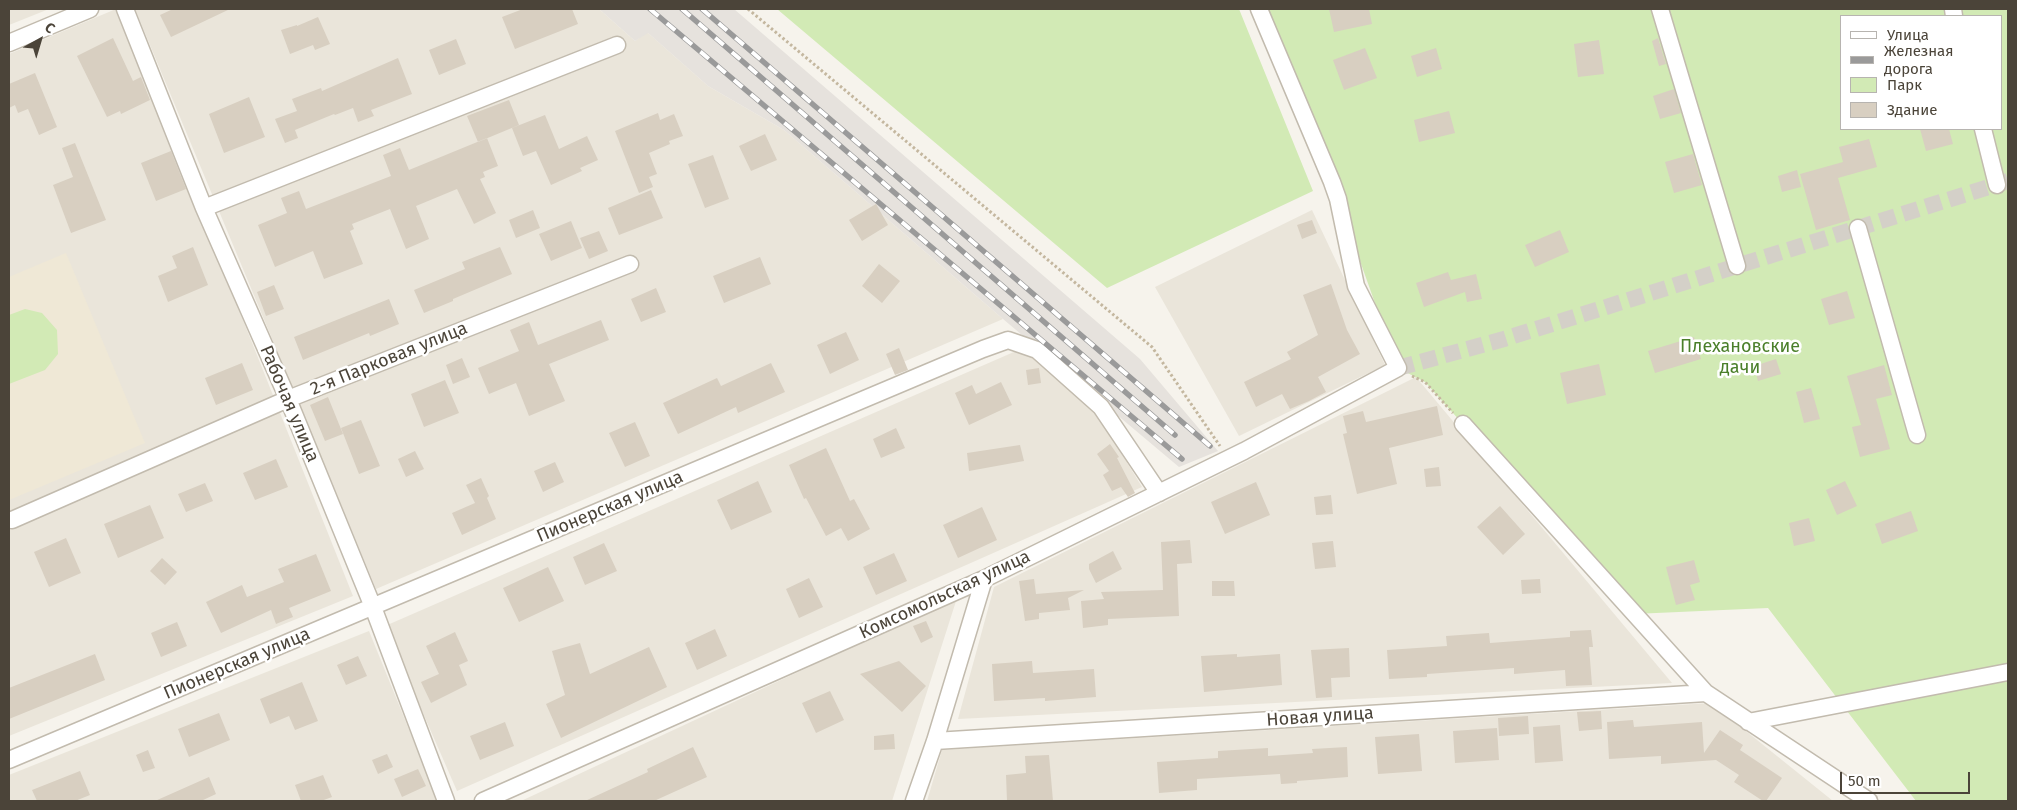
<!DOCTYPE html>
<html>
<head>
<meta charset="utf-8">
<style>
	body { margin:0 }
	#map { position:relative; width:2017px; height:810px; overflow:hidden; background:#f6f3ec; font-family:"Fira Sans",sans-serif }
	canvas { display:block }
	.frame { position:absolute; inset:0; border:10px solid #4b4439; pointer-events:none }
	.legend { position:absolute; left:1840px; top:15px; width:162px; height:115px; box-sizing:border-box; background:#fff; border:1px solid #b7b4b0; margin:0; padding:6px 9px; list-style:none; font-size:15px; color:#4b4439 }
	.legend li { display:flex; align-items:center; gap:10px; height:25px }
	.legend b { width:25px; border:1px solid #b7b4b0 }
	.north { position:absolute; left:15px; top:15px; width:50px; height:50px; -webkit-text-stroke:4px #fff; paint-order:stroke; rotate:39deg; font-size:14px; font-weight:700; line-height:20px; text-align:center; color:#4b4439 }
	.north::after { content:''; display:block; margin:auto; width:18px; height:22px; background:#4b4439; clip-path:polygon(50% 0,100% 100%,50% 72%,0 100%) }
	.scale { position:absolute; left:1840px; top:772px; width:130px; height:22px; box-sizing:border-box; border:2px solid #4b4439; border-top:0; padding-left:6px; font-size:15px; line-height:18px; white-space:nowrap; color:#4b4439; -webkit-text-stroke:4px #fff; paint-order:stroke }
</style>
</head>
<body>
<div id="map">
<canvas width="2017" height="810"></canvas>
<div class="frame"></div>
<ul class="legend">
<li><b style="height:6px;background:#fff"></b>Улица</li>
<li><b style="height:6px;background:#9a9a9a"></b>Железная дорога</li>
<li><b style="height:14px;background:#d2eab5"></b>Парк</li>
<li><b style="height:14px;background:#d8cfc1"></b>Здание</li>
</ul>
<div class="north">С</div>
<div class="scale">50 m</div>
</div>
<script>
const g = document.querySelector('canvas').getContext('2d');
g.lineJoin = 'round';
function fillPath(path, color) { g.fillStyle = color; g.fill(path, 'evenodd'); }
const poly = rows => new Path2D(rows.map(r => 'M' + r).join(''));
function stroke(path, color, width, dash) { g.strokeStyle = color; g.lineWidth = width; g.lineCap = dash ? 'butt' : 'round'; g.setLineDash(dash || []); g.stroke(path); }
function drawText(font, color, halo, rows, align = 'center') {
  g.font = font + ' "Fira Sans",sans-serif'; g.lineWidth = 5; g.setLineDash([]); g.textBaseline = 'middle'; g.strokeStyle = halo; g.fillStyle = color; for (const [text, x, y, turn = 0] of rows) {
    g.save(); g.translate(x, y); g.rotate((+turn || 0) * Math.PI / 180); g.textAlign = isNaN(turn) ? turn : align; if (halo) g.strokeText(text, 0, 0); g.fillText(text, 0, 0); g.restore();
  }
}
const residential = poly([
	[9,9,49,9,9,25],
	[116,9,119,9,353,596,9,736,9,54],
	[135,9,599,9,635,41,647,32,708,86,784,130,1003,319,376,589],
	[1312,210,1385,365,1239,436,1155,287],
	[1023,348,1096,412,1142,487,457,791,385,626],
	[1416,377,1672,683,958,719,994,587],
	[957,598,892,801,521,801],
	[369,631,438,801,9,801,9,775],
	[1711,703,1833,801,927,801,942,750]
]);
const industrial = poly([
	[599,9,734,9,1140,359,1218,451,1179,467,1003,319,784,130,708,86,648,33,635,41]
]);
const education = poly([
	[66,253,145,443,9,500,9,277]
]);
const green = poly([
	[777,9,1239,9,1313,191,1107,288],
	[1259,9,2008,9,2008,801,1916,801,1768,608,1634,614,1425,382,1398,368,1332,182],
	[1841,16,2001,16,2001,129,1841,129],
	[25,309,42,313,57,330,58,354,45,370,9,384,9,315]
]);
const building = poly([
	[173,9,230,9,171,37,160,15],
	[523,9,572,9,578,24,515,49,502,17],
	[1329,9,1369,9,1372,24,1334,32],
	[318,17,330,44,315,50,313,45,290,54,281,30,297,25,297,26],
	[113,38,133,81,141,77,150,100,121,114,120,111,107,117,77,56],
	[1658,38,1666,64,1659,66,1652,41],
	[456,39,466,64,439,75,429,50],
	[1599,40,1604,74,1578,77,1574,44],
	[1365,48,1377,78,1344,90,1333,60],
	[1436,48,1442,69,1417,77,1411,56],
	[398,58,412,94,371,110,374,116,358,122,353,108,335,115,334,114,295,130,298,138,285,143,275,119,297,111,292,99,321,88,322,91],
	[35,73,57,127,39,135,28,109,18,113,15,105,9,108,9,84],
	[1674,89,1681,113,1660,119,1653,96],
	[249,97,265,137,224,153,209,114],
	[509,100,519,125,478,142,467,116],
	[1449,111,1455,133,1419,142,1414,120],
	[658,113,660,120,674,114,683,136,669,141,670,144,649,153,657,174,649,177,653,187,639,193,615,131],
	[545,115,559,149,587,136,598,160,580,168,582,171,551,185,536,151,523,156,512,128],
	[1920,129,1949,129,1953,144,1926,151],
	[765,134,777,160,751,171,739,146],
	[487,138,498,166,483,172,485,177,480,179,496,213,474,224,457,189,416,206,429,239,406,249,390,209,352,224,354,229,350,231,363,264,324,279,313,251,275,267,258,225,287,213,281,198,299,191,306,209,391,176,383,155,400,148,409,170],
	[1869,139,1877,167,1838,178,1850,220,1816,230,1800,174,1843,162,1839,147],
	[75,143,106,220,71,233,53,185,73,177,62,148],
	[171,151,186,189,156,201,141,163],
	[1693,154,1702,185,1674,193,1665,162],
	[713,155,729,199,705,208,688,164],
	[1797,170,1801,187,1782,192,1778,176],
	[651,190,663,218,619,235,608,208],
	[876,204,888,225,862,241,849,220],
	[533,210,540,228,516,238,509,220],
	[1312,220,1317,233,1302,239,1297,225],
	[571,221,582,248,551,261,539,234],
	[1560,230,1569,252,1535,267,1525,245],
	[599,231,608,251,589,259,580,238],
	[193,247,208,285,168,302,158,276,177,268,172,256],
	[500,247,512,274,453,299,453,301,424,313,414,290,465,269,462,262],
	[760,257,771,284,724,303,713,276],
	[879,264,900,281,882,303,862,286],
	[1448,272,1451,280,1476,274,1482,299,1467,302,1465,292,1424,307,1416,283],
	[1331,284,1347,330,1360,354,1318,377,1326,392,1309,401,1290,409,1282,394,1256,407,1244,382,1291,359,1287,352,1318,335,1303,295],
	[274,285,284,309,266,316,257,292],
	[656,288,666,312,641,322,631,299],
	[1847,291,1855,318,1829,325,1821,299],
	[389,299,399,324,370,336,369,333,303,360,294,337],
	[601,320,609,340,549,364,565,401,529,416,516,383,489,394,478,368,519,351,510,330,529,322,538,345],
	[846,332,859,360,830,374,817,345],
	[1694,337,1701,359,1655,373,1648,351],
	[899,348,908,370,895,375,886,354],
	[462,358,470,377,453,384,446,365],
	[1776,359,1781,374,1758,381,1754,366],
	[242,363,253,390,216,405,205,378],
	[771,363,785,392,738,413,736,407,678,434,663,403,717,378,721,386],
	[1599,364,1606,395,1567,404,1560,373],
	[1884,365,1892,395,1876,399,1890,449,1860,457,1852,427,1861,425,1847,376],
	[1039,368,1041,383,1028,385,1026,370],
	[445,380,459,413,424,427,411,394],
	[1001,382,1012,405,969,425,955,393,972,385,976,394],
	[1811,388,1820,419,1804,423,1796,392],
	[328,397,343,434,325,441,310,405],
	[1437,406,1443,435,1389,448,1397,484,1357,494,1343,434,1347,433,1343,416,1363,411,1366,422],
	[361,420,380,466,359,474,341,428],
	[635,422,650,456,625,467,609,433],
	[896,428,905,448,881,458,873,439],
	[1110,444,1119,457,1117,458,1135,493,1128,497,1121,487,1112,491,1103,475,1109,471,1097,454],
	[1020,445,1024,461,969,471,967,453],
	[826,448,850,501,854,499,870,529,848,541,841,528,826,536,806,498,804,499,789,465],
	[415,451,424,469,406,477,398,459],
	[276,459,288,487,255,500,243,473],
	[555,462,564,482,543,492,534,471],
	[1439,467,1441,486,1426,487,1424,469],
	[481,478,489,496,487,498,496,519,462,535,452,513,475,503,466,485],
	[758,481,772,512,731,530,717,500],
	[1845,481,1857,506,1837,515,1826,490],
	[1256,482,1270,515,1225,534,1211,502],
	[205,483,213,501,186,512,178,494],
	[1331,495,1333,514,1316,515,1314,497],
	[150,505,164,538,118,558,104,524],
	[1500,506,1525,534,1503,555,1477,527],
	[982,507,997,540,958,558,943,525],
	[1911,511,1918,531,1882,544,1875,524],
	[1809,518,1815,541,1794,546,1789,523],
	[66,538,81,573,49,587,34,552],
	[1190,540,1192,563,1177,564,1179,616,1108,619,1108,625,1083,628,1081,601,1104,599,1101,592,1163,590,1161,542],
	[1333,541,1336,567,1315,569,1312,543],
	[604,543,617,571,585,585,573,557],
	[1113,551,1122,569,1096,583,1089,569,1089,564],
	[894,553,907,581,876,595,863,567],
	[316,554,331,591,289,608,293,617,276,624,271,610,221,633,206,602,242,585,247,597,284,582,278,569],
	[162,558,177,572,165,585,150,571],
	[1694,560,1700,582,1690,585,1695,600,1676,605,1666,567],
	[548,567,564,601,519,622,503,588],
	[809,578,823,607,799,618,786,589],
	[1034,579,1036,594,1084,590,1068,598,1070,610,1039,613,1039,619,1025,621,1019,581],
	[1540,579,1541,593,1522,594,1521,580],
	[1212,581,1234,581,1235,596,1212,596],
	[926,621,933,637,921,643,913,626],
	[177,622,187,646,161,657,151,633],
	[715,629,727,656,697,670,685,643],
	[1591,630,1593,647,1589,647,1592,685,1566,686,1565,670,1514,674,1514,668,1427,674,1427,677,1389,679,1387,650,1447,646,1446,636,1489,633,1490,643,1570,637,1570,631],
	[455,632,468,661,459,665,467,685,431,703,421,682,439,674,426,646],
	[580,643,590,674,649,647,667,687,561,738,546,704,565,695,552,651],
	[1349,648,1350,677,1331,678,1332,697,1316,698,1311,650],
	[95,654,105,680,9,719,9,688],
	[1237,654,1237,657,1280,654,1282,685,1204,692,1201,656],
	[358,656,367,676,346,685,337,665],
	[899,661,926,686,902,712,860,674],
	[1032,661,1033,673,1094,669,1096,697,1045,701,1045,698,994,701,992,664],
	[302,682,318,721,295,730,289,716,270,724,260,699],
	[830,691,844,720,816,733,802,703],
	[1601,711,1602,729,1579,731,1577,712],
	[219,713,230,740,189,757,178,729],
	[1528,716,1529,734,1499,736,1498,718],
	[1633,720,1634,727,1702,722,1704,753,1720,730,1743,745,1740,750,1782,778,1766,801,1763,801,1734,782,1739,775,1716,760,1661,764,1661,756,1609,759,1607,722],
	[505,722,514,746,480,760,470,736],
	[1560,725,1563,761,1535,763,1533,727],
	[1497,728,1499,760,1455,763,1453,731],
	[894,734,895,749,874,750,874,736],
	[1419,734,1422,771,1378,774,1375,737],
	[693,747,707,777,654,801,585,801,648,772,647,769],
	[1347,747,1348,777,1297,781,1297,783,1281,784,1280,774,1197,779,1197,790,1159,793,1157,762,1218,758,1218,751,1268,748,1268,756,1313,753,1312,749],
	[148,750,155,768,143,772,136,755],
	[387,754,393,767,378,774,372,760],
	[1049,755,1053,801,1007,801,1006,775,1026,773,1025,756],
	[418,769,426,786,402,797,394,779],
	[80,771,90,795,75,801,37,801,32,790],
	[323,775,332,797,321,801,301,801,295,785],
	[209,777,216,794,201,801,155,801]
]);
const streetTunnel = poly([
	[1398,368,1504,339,2008,181]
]);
const path = poly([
	[748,9,1152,347,1220,446],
	[1412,376,1425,382,1453,413]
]);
const street = poly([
	[125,9,204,208,288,399,373,607,446,801],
	[1660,9,1737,266],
	[1953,9,1954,16],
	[9,43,90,9],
	[1983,129,1997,185],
	[204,208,617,45],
	[1858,228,1917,435],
	[1463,424,1706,693,1869,801],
	[12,520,288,399,630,264],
	[1748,722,2008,672],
	[935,741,1706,693],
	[9,760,983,349,1008,340,1037,350,1101,407,1159,493],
	[483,801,984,579,1244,451,1398,368,1356,286,1338,199,1332,182,1259,9],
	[914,801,935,741,984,579]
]);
const rail = poly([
	[650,9,1182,459],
	[682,9,1175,435],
	[702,9,1210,446]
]);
const parkNames = [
	["Плехановские",1740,347],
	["дачи",1740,368]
];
const streetNames = [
	["2-я Парковая улица",389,359,-22],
	["Рабочая улица",289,404,67],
	["Пионерская улица",610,507,-23],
	["Комсомольская улица",945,595,-25],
	["Пионерская улица",237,664,-23],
	["Новая улица",1320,717,-4]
];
fillPath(residential, '#eae5da');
fillPath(industrial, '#e6e2dd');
fillPath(education, '#efe8d6');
fillPath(green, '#d2eab5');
fillPath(building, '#d8cfc1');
stroke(streetTunnel, '#d4d0c8', 16, [16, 8]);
stroke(street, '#c2bbae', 19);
stroke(path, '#c4b79f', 3, [2.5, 2.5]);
stroke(street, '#fff', 16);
stroke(rail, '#9a9a9a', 5.5);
stroke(rail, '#fff', 4, [11]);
drawText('18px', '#4a7f2a', '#fff', parkNames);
drawText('18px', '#4b4439', '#fff', streetNames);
</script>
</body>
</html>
